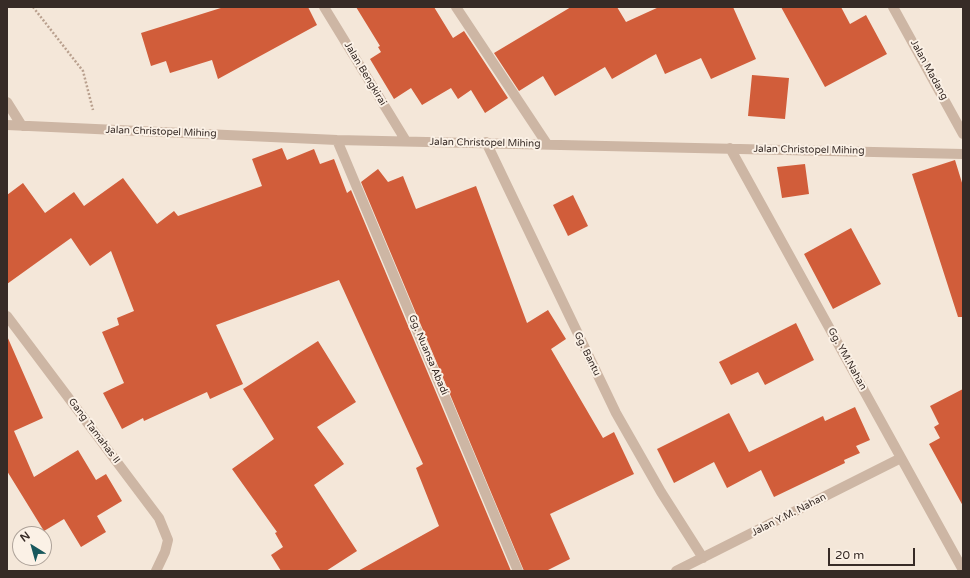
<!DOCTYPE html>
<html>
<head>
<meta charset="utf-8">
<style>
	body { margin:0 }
	#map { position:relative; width:970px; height:578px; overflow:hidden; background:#f4e7d9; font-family:"Varela Round",sans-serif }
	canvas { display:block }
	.frame { position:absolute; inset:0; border:8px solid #372b26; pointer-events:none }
	.north { position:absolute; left:12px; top:526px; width:40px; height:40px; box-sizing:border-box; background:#fbf1e6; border:1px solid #ada299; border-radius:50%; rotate:323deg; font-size:11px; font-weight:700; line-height:16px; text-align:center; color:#372b26 }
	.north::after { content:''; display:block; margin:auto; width:14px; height:18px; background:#18585d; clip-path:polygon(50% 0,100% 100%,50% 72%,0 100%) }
	.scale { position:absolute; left:828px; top:548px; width:87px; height:18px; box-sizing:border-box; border:2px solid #372b26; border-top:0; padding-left:5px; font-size:12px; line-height:14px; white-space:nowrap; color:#372b26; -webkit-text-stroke:3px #fbf1e6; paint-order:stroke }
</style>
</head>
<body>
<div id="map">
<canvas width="970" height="578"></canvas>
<div class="frame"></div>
<div class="north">N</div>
<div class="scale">20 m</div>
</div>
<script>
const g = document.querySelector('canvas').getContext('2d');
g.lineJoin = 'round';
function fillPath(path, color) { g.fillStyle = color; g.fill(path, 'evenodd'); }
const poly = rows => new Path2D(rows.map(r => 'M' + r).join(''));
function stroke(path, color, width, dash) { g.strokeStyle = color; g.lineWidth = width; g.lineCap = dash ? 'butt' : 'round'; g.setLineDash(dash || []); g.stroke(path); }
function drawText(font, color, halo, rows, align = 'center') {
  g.font = font + ' "Varela Round",sans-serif'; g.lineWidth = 4; g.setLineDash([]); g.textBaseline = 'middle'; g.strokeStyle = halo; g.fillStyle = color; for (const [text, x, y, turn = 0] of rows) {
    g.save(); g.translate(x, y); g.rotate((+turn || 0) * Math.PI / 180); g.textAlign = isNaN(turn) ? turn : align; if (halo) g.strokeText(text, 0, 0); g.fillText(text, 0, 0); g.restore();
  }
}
const building = poly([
	[224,7,308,7,317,25,218,79,212,60,170,73,166,61,151,66,141,33],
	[356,7,434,7,453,38,464,31,508,98,485,113,471,90,458,99,451,88,422,105,411,88,394,99,370,59,381,52,378,47,380,46],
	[571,7,617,7,626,22,659,7,733,7,756,59,711,79,701,58,665,74,656,54,612,79,605,67,555,96,543,76,519,91,494,53],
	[781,7,841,7,850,24,866,15,887,54,825,87],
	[752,75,789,78,785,119,748,116],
	[282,148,287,160,314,149,320,164,334,159,347,193,351,190,511,571,358,571,439,526,416,468,423,464,339,280,216,325,243,384,210,399,207,392,144,421,143,418,122,429,103,393,124,383,102,332,119,325,117,318,134,311,111,251,90,266,71,238,7,284,7,195,23,183,45,213,74,192,84,206,123,178,157,224,174,211,178,216,262,186,252,159],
	[955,160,963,186,963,317,958,317,912,174],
	[805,164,809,194,782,198,777,167],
	[378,169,388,182,403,176,416,209,476,186,527,323,548,310,566,339,551,349,603,438,614,432,634,474,550,514,570,559,546,571,524,571,361,182],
	[573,195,588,226,568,236,553,205],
	[851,228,881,284,833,309,804,254],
	[796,323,814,360,765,385,758,372,731,385,719,362],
	[7,336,43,418,14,431,34,477,78,450,96,480,106,474,122,501,97,516,106,532,81,547,64,519,44,531,7,471],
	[318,341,356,402,317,427,344,464,314,485,357,551,326,571,281,571,271,555,283,547,275,533,277,532,232,469,274,439,243,389],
	[963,389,963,506,929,444,940,438,934,427,939,424,930,406],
	[855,407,870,440,856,446,860,453,844,460,845,463,774,497,761,470,727,488,714,462,674,483,657,449,729,413,749,452,823,416,825,421]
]);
const path = poly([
	[33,7,83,71,93,110]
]);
const minor = poly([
	[324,7,406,141],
	[456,7,547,144],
	[893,7,963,134],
	[7,102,22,126],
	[7,125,337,140,963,154],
	[337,140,518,571],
	[486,142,616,413,661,492,703,558],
	[730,148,963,570],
	[7,316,159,518,168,540,165,552,156,571],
	[676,571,901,458]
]);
const streetNames = [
	["Jalan Madang",929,70,61],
	["Jalan Bengkirai",365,74,59],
	["Jalan Christopel Mihing",161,132,2],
	["Jalan Christopel Mihing",485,143,1],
	["Jalan Christopel Mihing",809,150,1],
	["Gg. Bantu",587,354,64],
	["Gg. Nuansa Abadi",428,355,67],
	["Gg. YM.Nahan",847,359,61],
	["Gang Tamahas II",94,431,53],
	["Jalan Y.M. Nahan",789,515,-27]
];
fillPath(building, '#d15d3a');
stroke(path, '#b9a08e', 2.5, [2, 2]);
stroke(minor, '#cdb6a4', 10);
drawText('10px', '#372b26', '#fbf1e6', streetNames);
</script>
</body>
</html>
